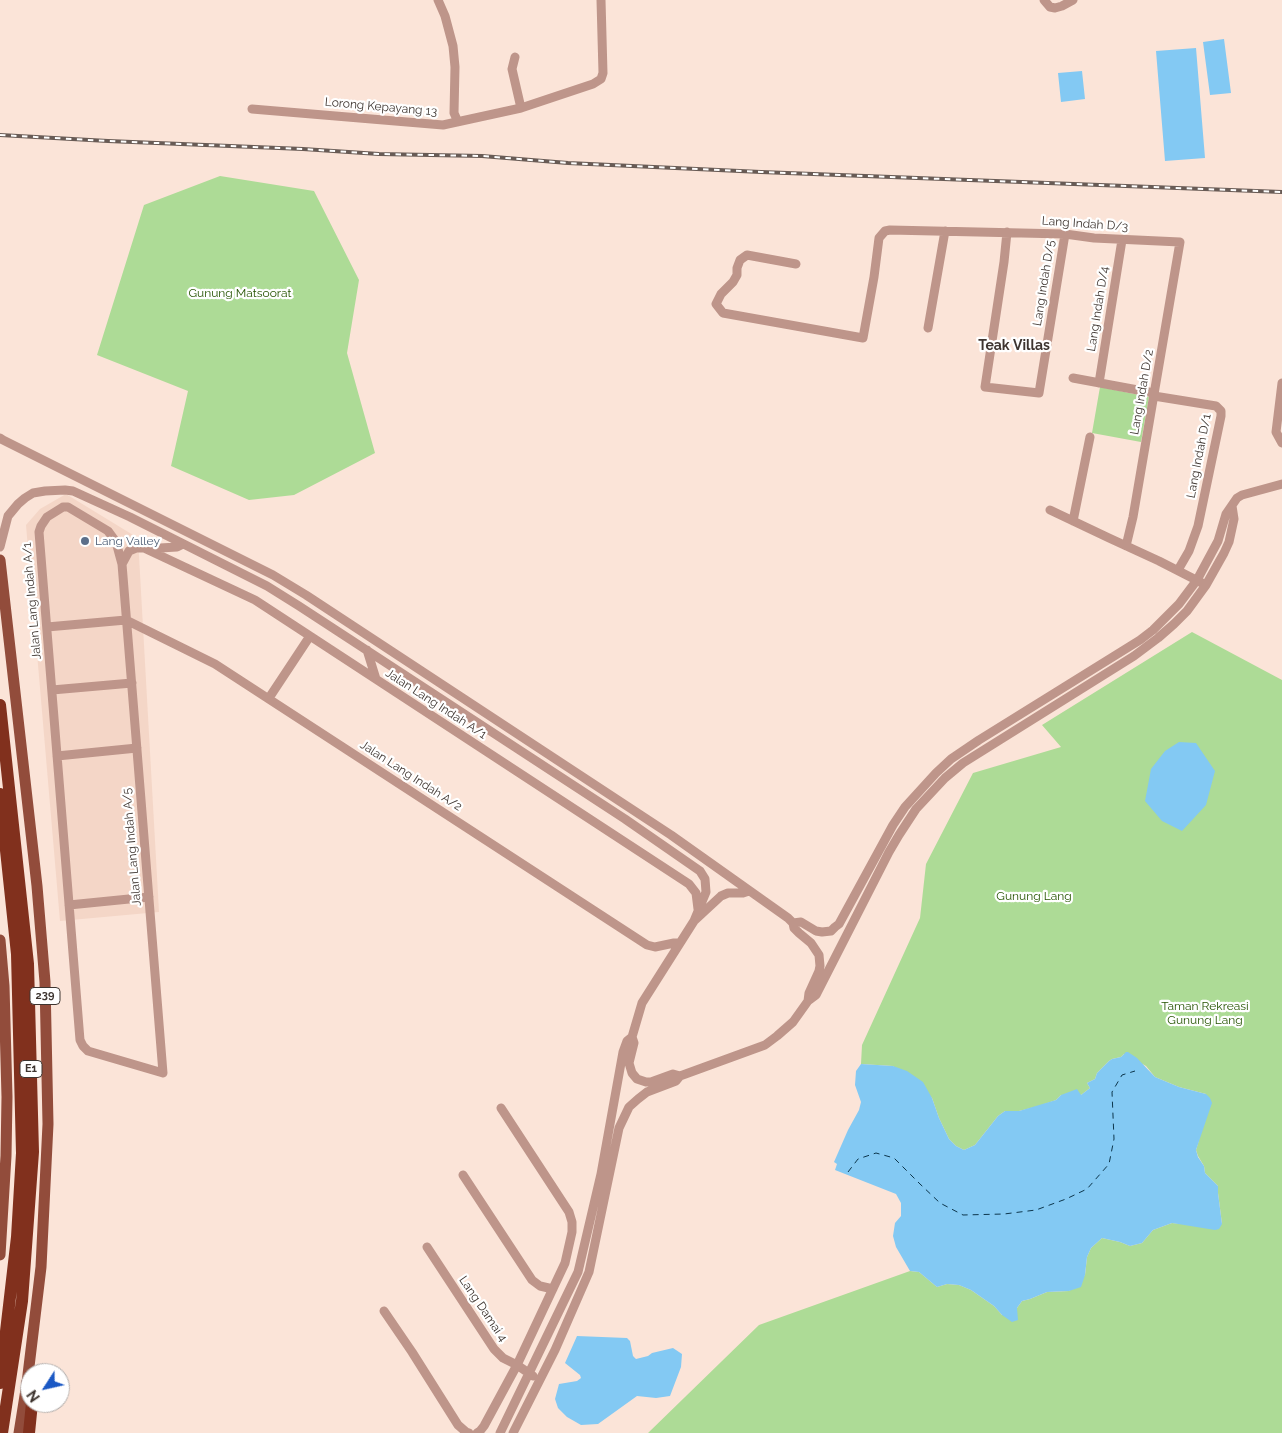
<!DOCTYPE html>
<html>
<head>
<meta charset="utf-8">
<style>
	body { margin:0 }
	#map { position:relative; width:1282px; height:1433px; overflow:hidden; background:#fbe4d8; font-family:Raleway,sans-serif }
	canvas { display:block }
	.north { position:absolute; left:20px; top:1363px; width:50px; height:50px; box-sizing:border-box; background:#fff; border:1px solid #b2aeac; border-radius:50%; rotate:235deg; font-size:14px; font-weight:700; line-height:20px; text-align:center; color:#3e3530 }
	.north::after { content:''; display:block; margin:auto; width:18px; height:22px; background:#1a58c4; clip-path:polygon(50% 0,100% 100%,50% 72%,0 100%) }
</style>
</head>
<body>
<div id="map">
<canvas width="1282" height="1433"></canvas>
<div class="north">N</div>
</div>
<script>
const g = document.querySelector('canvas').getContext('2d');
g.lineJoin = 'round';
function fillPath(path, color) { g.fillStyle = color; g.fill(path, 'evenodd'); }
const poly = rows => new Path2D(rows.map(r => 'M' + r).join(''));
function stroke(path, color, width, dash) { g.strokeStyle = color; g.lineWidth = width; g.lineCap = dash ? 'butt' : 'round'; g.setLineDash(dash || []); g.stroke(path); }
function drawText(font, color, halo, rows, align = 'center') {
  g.font = font + ' Raleway,sans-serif'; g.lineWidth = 4.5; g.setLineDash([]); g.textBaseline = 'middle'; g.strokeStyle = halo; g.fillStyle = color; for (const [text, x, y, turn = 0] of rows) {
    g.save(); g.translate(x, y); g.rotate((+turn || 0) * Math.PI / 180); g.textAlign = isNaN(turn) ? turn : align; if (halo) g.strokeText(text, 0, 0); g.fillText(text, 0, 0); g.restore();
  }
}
const built = poly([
	[66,494,138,538,159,912,60,921,26,525,40,509]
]);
const green = poly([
	[220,176,314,191,359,280,347,353,375,453,294,495,249,500,171,466,188,391,97,355,144,205],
	[1100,387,1149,397,1141,442,1092,433],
	[1192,632,1282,680,1282,1433,648,1433,759,1325,910,1271,919,1272,937,1287,947,1284,959,1285,971,1290,994,1306,1002,1315,1017,1308,1022,1301,1030,1299,1047,1292,1069,1291,1085,1275,1087,1257,1091,1248,1102,1238,1120,1242,1130,1246,1142,1243,1153,1230,1172,1223,1193,1225,1222,1224,1218,1193,1218,1186,1205,1173,1204,1166,1198,1156,1196,1150,1199,1140,1206,1094,1179,1087,1155,1077,1146,1066,1124,1054,1121,1057,1112,1059,1109,1061,1097,1073,1095,1079,1087,1083,1090,1088,1081,1095,1061,1095,1056,1100,1039,1106,1019,1111,1005,1111,998,1116,975,1145,964,1150,956,1146,949,1139,939,1118,932,1098,893,1066,861,1064,862,1045,920,918,926,864,973,773,1061,747,1042,725]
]);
const water = poly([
	[1224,39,1231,93,1210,95,1203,42],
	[1196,48,1205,158,1165,161,1156,51],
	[1082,71,1085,99,1061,102,1058,73],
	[1179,742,1196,743,1215,771,1206,805,1182,831,1162,821,1145,801,1151,769,1165,751],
	[1126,1052,1128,1052,1137,1058,1155,1077,1179,1087,1206,1094,1210,1098,1212,1103,1196,1150,1198,1157,1204,1166,1205,1173,1218,1186,1218,1193,1222,1224,1219,1229,1215,1230,1172,1223,1153,1230,1142,1243,1130,1246,1120,1242,1102,1238,1091,1248,1087,1257,1085,1275,1081,1287,1069,1291,1047,1292,1030,1299,1022,1301,1017,1308,1018,1320,1012,1322,1002,1315,994,1306,971,1290,959,1285,947,1284,937,1287,919,1272,910,1271,896,1247,893,1236,895,1223,901,1216,901,1203,896,1194,835,1170,837,1164,834,1162,848,1130,859,1110,861,1102,855,1085,856,1071,861,1064,893,1066,907,1071,923,1082,932,1098,939,1118,949,1139,956,1146,964,1150,975,1145,998,1116,1005,1111,1019,1111,1056,1100,1061,1095,1077,1089,1081,1095,1090,1088,1087,1083,1095,1079,1097,1073,1109,1061,1112,1059,1121,1057],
	[577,1336,627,1338,630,1341,633,1356,636,1359,648,1356,652,1353,673,1348,682,1354,681,1367,670,1396,656,1398,637,1396,598,1424,581,1425,567,1417,558,1408,555,1399,559,1384,577,1381,581,1378,580,1375,565,1363]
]);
const ferry = poly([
	[848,1172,858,1159,876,1153,894,1158,920,1184,940,1203,963,1215,1004,1214,1036,1210,1066,1199,1087,1189,1109,1164,1114,1139,1112,1092,1122,1075,1135,1071]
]);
const minor = poly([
	[438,0,445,16,453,46,455,67,454,113,458,122],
	[1044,0,1050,7,1055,8,1062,6,1073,0],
	[515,57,512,69,521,108],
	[252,109,443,125,521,108,593,84,601,79,603,73,601,0],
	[1007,232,1004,262,985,387,1039,393,1065,234],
	[796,264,747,255,740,260,737,268,737,275,733,282,721,294,716,304,723,313,863,338,874,277,879,238,885,231,890,230,1065,234,1094,238,1180,242,1133,517,1126,546],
	[928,328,945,231],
	[1073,378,1154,393],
	[1099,383,1122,240],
	[1282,383,1276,432,1282,443],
	[1154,396,1216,406,1221,411,1221,416,1198,526,1189,551,1178,570],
	[0,438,3,440,273,575,306,595,671,835,788,918,793,923,794,928,799,933,811,943,819,955,820,966,819,971,809,993,808,1001],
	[63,507,68,507,108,531,116,542,122,564,163,1073,88,1051,83,1046,80,1040,39,532,41,526,47,517,63,507],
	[1050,510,1109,538,1159,561,1202,583],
	[1073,521,1090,437],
	[0,547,8,516,18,504,25,498,33,493,45,491,65,490,73,491,130,517,267,586,299,606,625,819,700,871,705,879,706,892,694,921],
	[153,551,160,548,177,547,183,544],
	[122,564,129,551,136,548,144,548,255,600,689,884,696,893,698,909],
	[126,620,215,664,647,945,655,947,674,943,680,943],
	[47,627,126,620],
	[367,650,376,679],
	[52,690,132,683],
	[269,698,310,636],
	[57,756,137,748],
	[69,905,149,897],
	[793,923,801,922,816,931,822,932,831,931,835,927,839,924,893,825,905,807,936,773,951,759,979,740,1140,640,1153,630,1179,604,1197,580,1218,541,1226,514,1237,498,1242,495,1282,484],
	[680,1076,673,1074,651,1082,646,1082,637,1079,632,1073,629,1063,634,1043,632,1037,642,1003,694,921,721,896,728,893,743,893,749,891],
	[463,1175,532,1280,540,1286,553,1289],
	[427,1247,494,1349,503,1358,517,1365,533,1376],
	[384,1311,412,1352,458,1425,466,1432,469,1433],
	[477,1433,480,1431,484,1426,517,1365,565,1263,572,1232,572,1222,569,1212,501,1108],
	[500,1433,578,1272,601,1174,623,1052,627,1041,632,1037],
	[513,1433,555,1350,589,1272,619,1128,629,1107,638,1099,647,1092,676,1081,680,1076,765,1045,777,1036,793,1022,808,1001,816,995,889,852,899,835,916,809,945,778,963,763,1134,656,1158,638,1174,624,1187,611,1206,585,1224,553,1229,542,1234,519,1232,506]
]);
const major = poly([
	[0,560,37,886,45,982,48,1124,41,1267,27,1383,19,1433],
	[0,940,4,986,7,1097,6,1156,0,1255]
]);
const highway = poly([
	[0,705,28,964,33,1152,22,1301,2,1433],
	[0,794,17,954,22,1153,17,1237,0,1383],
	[27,1383,30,1388],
	[29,1433,32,1403]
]);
const rail = poly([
	[0,135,108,141,303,149,379,154,482,156,568,163,761,172,1282,192]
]);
const markers = [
	[85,541,5,"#5c6f8a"]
];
const shields = [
	[45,996,30],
	[31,1069,22]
];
const shieldNames = [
	["239",45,996],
	["E1",31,1069]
];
const streetNames = [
	["Lorong Kepayang 13",381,107,5],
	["Lang Indah D/3",1085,224,4],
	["Lang Indah D/5",1044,283,-81],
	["Lang Indah D/4",1098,309,-81],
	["Lang Indah D/2",1142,392,-80],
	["Lang Indah D/1",1199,456,-79],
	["Jalan Lang Indah A/1",32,601,-95],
	["Jalan Lang Indah A/1",436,704,33],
	["Jalan Lang Indah A/2",411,776,33],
	["Jalan Lang Indah A/5",132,847,-95],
	["Lang Damai 4",483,1309,56]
];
const parkNames = [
	["Gunung Matsoorat",240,293],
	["Gunung Lang",1034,896],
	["Taman Rekreasi",1205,1006],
	["Gunung Lang",1205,1020]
];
const serviceNames = [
	["Lang Valley",95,541]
];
const neighbourhoodNames = [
	["Teak Villas",1014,346]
];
fillPath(built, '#f4d6c7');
fillPath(green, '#addb96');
fillPath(water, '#83c9f3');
stroke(ferry, '#0d364c', 1, [6, 5]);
stroke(minor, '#be958a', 9);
stroke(major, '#924c3b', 11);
stroke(highway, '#81301d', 12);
stroke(rail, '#685b55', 4);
stroke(rail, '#fff', 2, [5.5]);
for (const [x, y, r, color] of markers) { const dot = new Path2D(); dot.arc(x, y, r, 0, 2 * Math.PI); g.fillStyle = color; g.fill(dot); stroke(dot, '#fff', 2); }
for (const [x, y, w] of shields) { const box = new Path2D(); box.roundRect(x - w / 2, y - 8.5, w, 17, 4); g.fillStyle = '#fff'; g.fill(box); stroke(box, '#3e3530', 1); }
drawText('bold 11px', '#3e3530', null, shieldNames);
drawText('12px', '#3e3530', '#fff', streetNames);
drawText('12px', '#255300', '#fff', parkNames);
drawText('12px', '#4e5e75', '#fff', serviceNames, 'left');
drawText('bold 14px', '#3e3530', '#fff', neighbourhoodNames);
</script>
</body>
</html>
